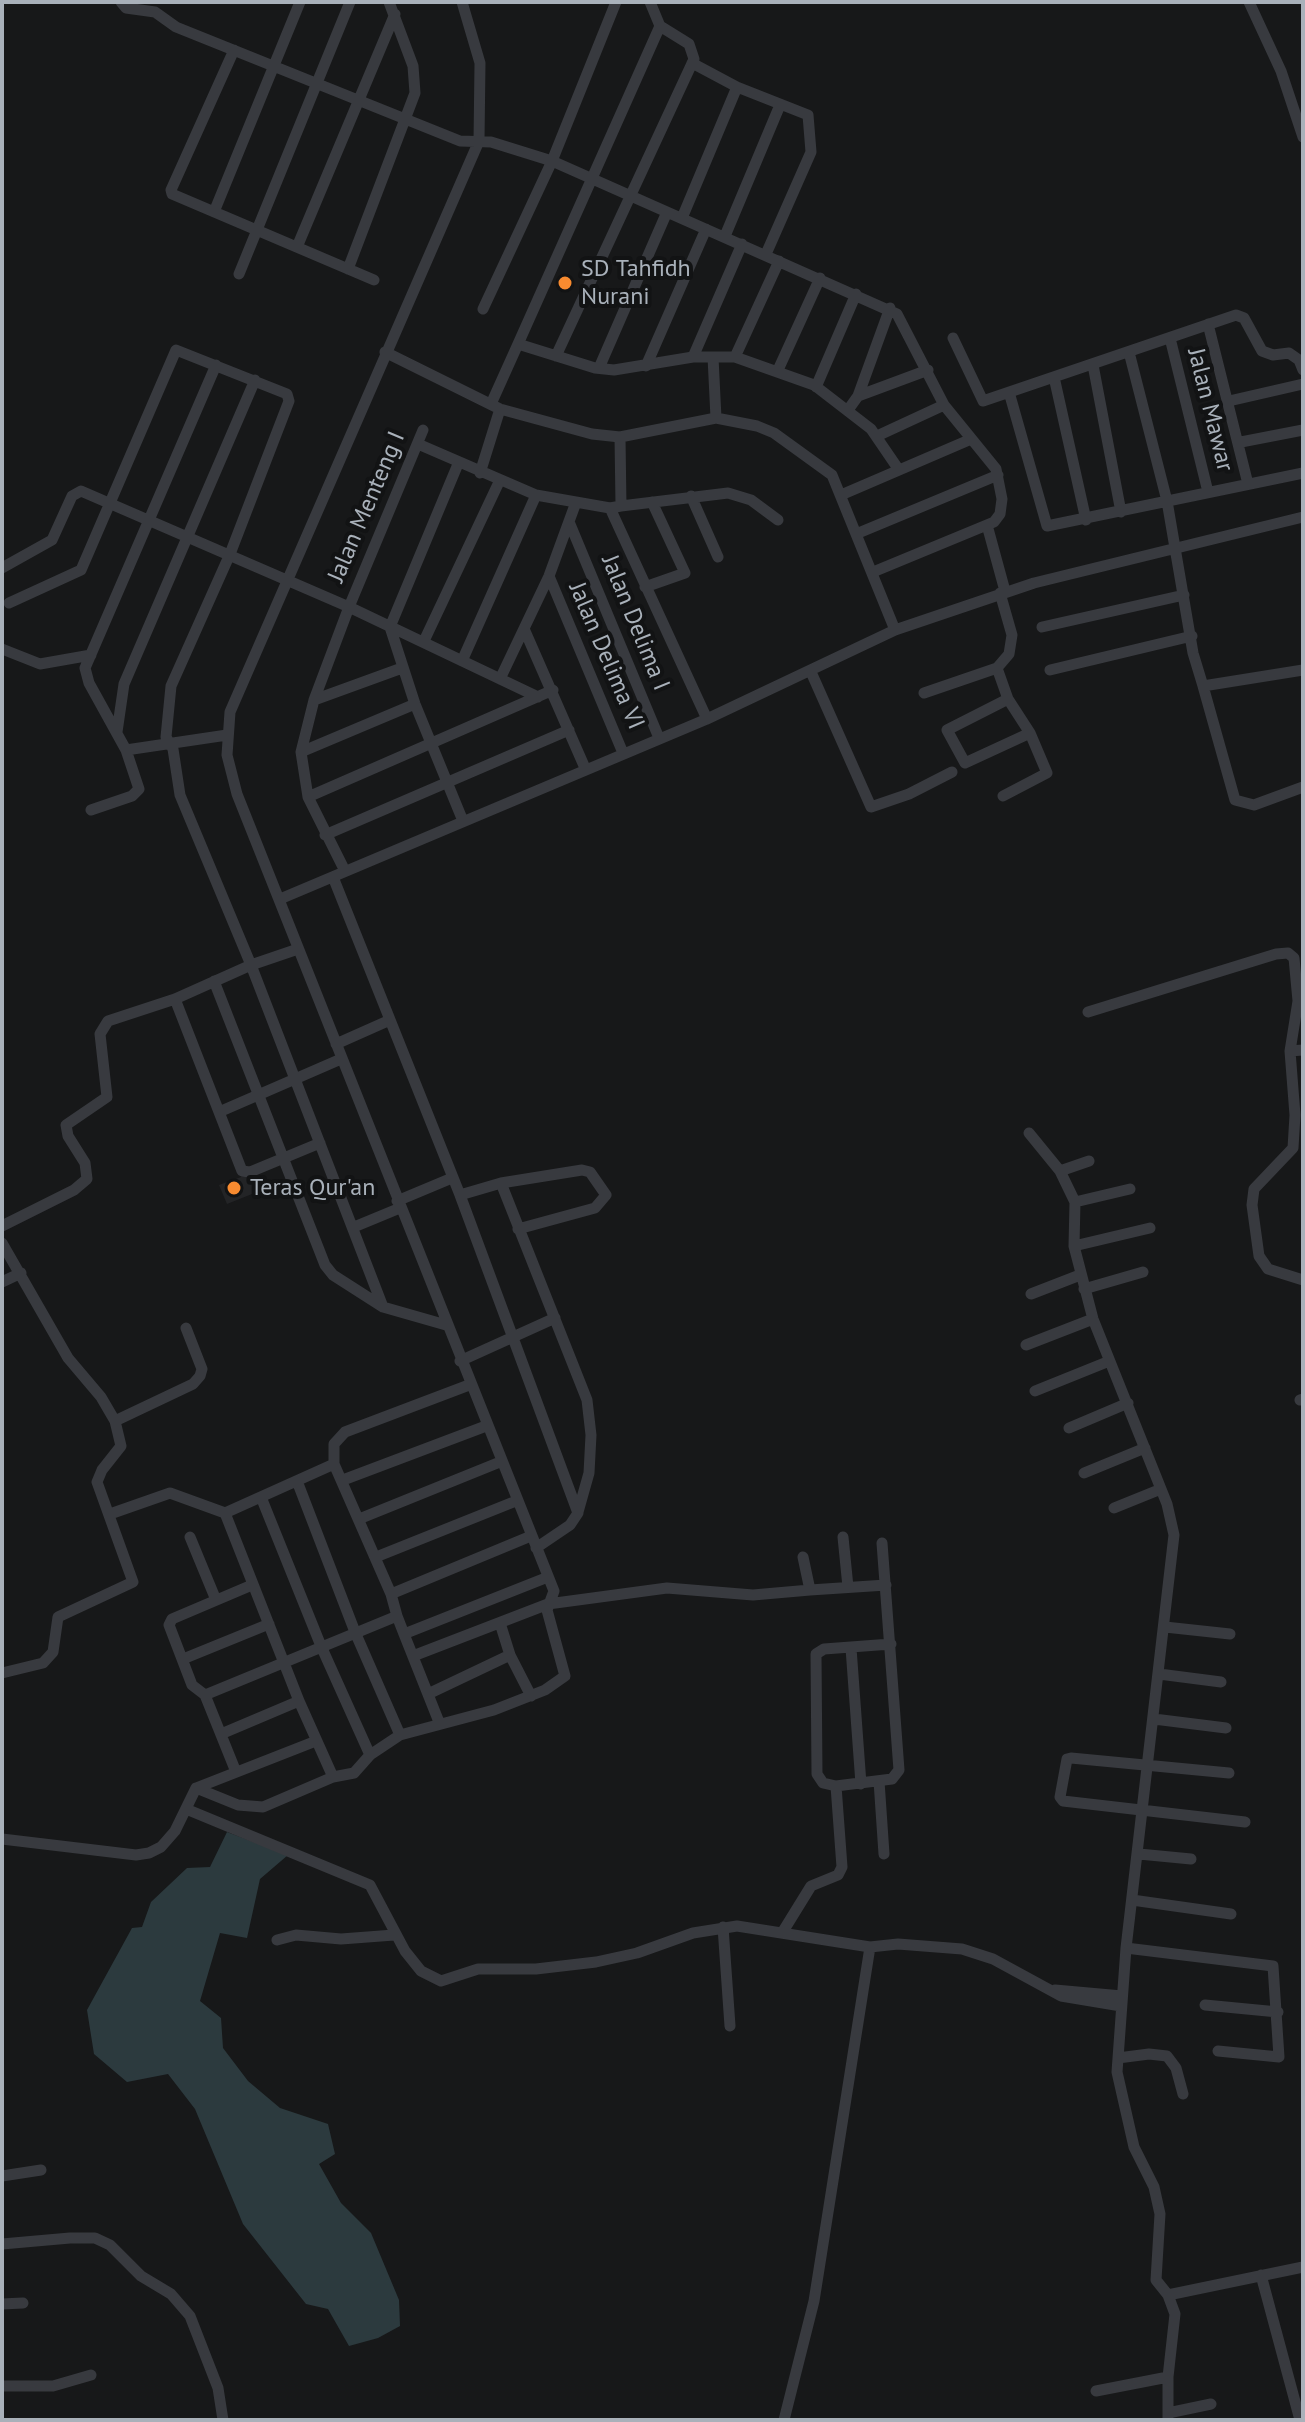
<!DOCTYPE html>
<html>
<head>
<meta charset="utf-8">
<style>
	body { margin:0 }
	#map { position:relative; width:1305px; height:2422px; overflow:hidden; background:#171819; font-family:"PT Sans",sans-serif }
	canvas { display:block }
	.frame { position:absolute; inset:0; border:4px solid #a9b1ba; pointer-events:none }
</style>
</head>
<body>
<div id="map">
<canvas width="1305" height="2422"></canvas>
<div class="frame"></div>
</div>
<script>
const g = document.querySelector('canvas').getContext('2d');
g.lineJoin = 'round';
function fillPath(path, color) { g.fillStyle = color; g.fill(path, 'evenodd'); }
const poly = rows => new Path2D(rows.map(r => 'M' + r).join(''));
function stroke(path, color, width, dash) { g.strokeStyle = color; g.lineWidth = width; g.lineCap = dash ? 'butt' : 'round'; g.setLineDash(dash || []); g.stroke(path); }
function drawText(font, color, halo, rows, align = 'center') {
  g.font = font + ' "PT Sans",sans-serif'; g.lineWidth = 8; g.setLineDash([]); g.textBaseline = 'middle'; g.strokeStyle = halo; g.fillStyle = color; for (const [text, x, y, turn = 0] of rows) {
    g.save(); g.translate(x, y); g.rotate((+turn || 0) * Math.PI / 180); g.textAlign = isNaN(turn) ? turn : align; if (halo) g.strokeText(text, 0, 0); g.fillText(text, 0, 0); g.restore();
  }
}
const built = poly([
	[255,1172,262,1190,227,1204,219,1185]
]);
const water = poly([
	[227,1832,288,1855,260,1879,247,1938,220,1933,200,2001,221,2018,223,2048,248,2081,280,2108,328,2124,335,2154,319,2164,341,2203,371,2233,399,2300,400,2326,378,2338,349,2346,328,2309,306,2304,243,2224,195,2109,168,2074,127,2082,94,2054,87,2010,132,1928,142,1927,151,1902,187,1868,210,1867]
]);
const street = poly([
	[121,2,126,8,155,12,176,27,460,141,491,142,552,161,897,314,944,405,996,469,1002,499,1000,514,994,522,873,572],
	[1249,2,1281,71,1303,137],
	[234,50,171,190,172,194,374,280],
	[692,63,737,87,808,115,811,152,766,254],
	[214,212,300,2],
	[682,218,737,87],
	[725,236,780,105],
	[297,247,395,14],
	[348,269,415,93,413,66,389,2],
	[239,274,350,2],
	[483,309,552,161,616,2],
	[1208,324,1248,484],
	[953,338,983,401,1236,315,1244,318,1262,351,1273,355,1289,353,1299,360,1303,370],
	[1170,338,1208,492],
	[518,344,660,26,650,2],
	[385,352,500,409,592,434,620,437,716,418,757,426,774,433,832,475,895,630,1034,583,1303,517],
	[1129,352,1167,501,1193,653,1203,686,1303,670],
	[556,356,694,59,689,44,660,26],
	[693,357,742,244],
	[713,357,716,418],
	[735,357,779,261],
	[1093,365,1121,512],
	[646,366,706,229],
	[599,368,667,212],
	[778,370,820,278],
	[1054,377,1086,520],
	[816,387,856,294],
	[1009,392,1047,526,1303,473],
	[858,396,928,370],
	[1229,401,1303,384],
	[491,404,518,344,595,368,614,370,693,357,735,357,814,385,871,429,899,470],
	[848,410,858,396,890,308],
	[877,436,944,405],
	[1241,442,1303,430],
	[418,444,536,495,610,508,621,506,620,437],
	[458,464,390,627,415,704,463,821],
	[480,473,500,409],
	[841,495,969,440],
	[691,496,718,557],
	[621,506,728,493,751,500,778,520],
	[570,524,659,738],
	[987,525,1005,591],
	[856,534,998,475],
	[2,568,52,540,72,496,81,491,349,607,538,697],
	[549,576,623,753],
	[645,587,685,573,652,502],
	[1000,593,1012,635,1009,654,997,668,1008,699,1030,733,1047,773,1003,796],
	[9,603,81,570,176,350,287,394,289,401,230,554,171,686,166,737,173,749,180,795,251,965,383,1307],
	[1042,627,1184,595],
	[525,631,585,768],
	[424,641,499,482],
	[2,649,40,664,91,655],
	[462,661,536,495],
	[1050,670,1192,636],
	[811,672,871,807,909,794,952,772],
	[500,679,549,576,575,505],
	[1203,686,1235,800,1254,805,1303,787],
	[924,693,997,668],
	[1008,699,947,730,965,763,1030,733],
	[314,700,402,668],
	[707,719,895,630],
	[117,732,124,684,255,380],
	[126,750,227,735],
	[301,752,415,704],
	[308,797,553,690],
	[91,810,132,796,139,789,126,750,89,683,85,668,216,365],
	[325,835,569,730],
	[345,871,308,797,301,752,314,700,349,607,423,430],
	[333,877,460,1195,578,1513,570,1525,536,1548],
	[280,899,707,719,610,508],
	[214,981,325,1265,333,1275,383,1307,446,1325],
	[175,999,242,1171,250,1172,320,1143],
	[1298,1001,1290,1051,1295,1115,1293,1148,1254,1189,1252,1205,1259,1256,1268,1269,1303,1280],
	[1088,1012,1276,954,1288,953,1294,958,1298,1001,1303,1000],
	[336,1044,390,1020],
	[1290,1051,1303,1050],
	[219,1112,341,1059],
	[1029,1133,1060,1171,1075,1202,1074,1246,1093,1319,1167,1504,1174,1535,1126,1948,1117,2072,1134,2147,1154,2187,1160,2214,1156,2280,1168,2295,1175,2314,1168,2377,1168,2420],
	[1060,1171,1089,1161],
	[501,1183,587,1400,591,1435,589,1473,578,1512],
	[460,1195,501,1183,582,1170,590,1172,606,1195,595,1208,518,1229],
	[397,1201,452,1178],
	[1075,1202,1130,1189],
	[2,1226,74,1190,87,1179,85,1163,68,1136,66,1125,107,1097,100,1034,108,1021,175,999,251,965,298,949],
	[354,1227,400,1208],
	[2,1243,68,1358,101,1397,115,1421,121,1446,102,1470,97,1482,133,1582,58,1617,53,1652,43,1663,2,1673],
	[1074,1246,1150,1228],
	[2,1282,21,1273],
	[1084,1289,1143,1272],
	[1031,1294,1080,1275],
	[1026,1345,1093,1319],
	[460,1361,555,1318],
	[469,1385,345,1432,334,1444,334,1464,391,1594,397,1616,404,1634,548,1577],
	[1035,1391,1107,1362],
	[1300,1400,1303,1399],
	[115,1421,193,1384,200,1376,202,1369,186,1328],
	[1069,1428,1128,1403],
	[1084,1473,1145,1448],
	[343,1480,486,1426],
	[297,1481,355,1632,400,1735],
	[261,1497,321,1646,370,1755],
	[1114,1508,1161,1489],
	[225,1513,299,1701,333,1777],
	[110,1514,170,1493,225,1513,334,1464],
	[359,1519,500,1462],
	[190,1537,216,1600],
	[843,1537,848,1587],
	[376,1557,516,1501],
	[803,1557,810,1590,886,1585],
	[391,1594,531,1536],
	[500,1623,510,1655,531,1696],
	[1165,1627,1230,1634],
	[404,1634,439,1722],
	[851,1648,861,1784],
	[413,1656,548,1604,667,1588,753,1595,810,1590],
	[183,1659,269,1624],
	[1159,1674,1221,1682],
	[428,1694,510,1655],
	[205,1695,397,1616],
	[1154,1719,1226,1728],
	[221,1734,299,1701],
	[236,1772,205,1695,192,1685,169,1625,172,1619,252,1585],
	[1229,1773,1071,1758,1067,1759,1060,1797,1063,1801,1245,1822],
	[879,1781,884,1854],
	[836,1786,823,1783,817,1774,816,1654,824,1649,891,1644],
	[196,1788,316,1741],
	[186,1809,370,1885,405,1951,421,1971,441,1981,478,1969,536,1969,596,1962,637,1953,693,1933,737,1926,870,1947,898,1944,962,1949,993,1959,1061,1996,1121,2006],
	[2,1839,136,1855,149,1853,161,1847,175,1831,196,1788,238,1805,263,1807,333,1777,354,1773,370,1755,400,1735,494,1710,545,1690,565,1676,547,1610,554,1591,237,794,227,755,230,712,479,141,480,63,462,2],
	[1139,1854,1191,1859],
	[1132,1900,1231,1914],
	[723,1927,730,2026],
	[782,1933,811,1886,838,1875,842,1867,836,1786,892,1779,899,1770,882,1543],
	[277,1940,296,1935,341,1939,394,1935],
	[1126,1948,1273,1966,1279,2057,1218,2051],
	[1055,1990,1122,1996],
	[1205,2005,1278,2012],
	[1118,2058,1149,2054,1167,2056,1176,2068,1183,2094],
	[2,2176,41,2170],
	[2,2244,70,2238,95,2238,110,2245,141,2276,171,2294,190,2316,218,2388,223,2420],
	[1261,2275,1300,2420],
	[1168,2295,1303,2267],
	[2,2304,23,2303],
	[2,2386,53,2386,91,2375],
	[1096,2391,1168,2377],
	[1168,2413,1211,2404],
	[784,2420,814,2301,870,1947]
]);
const markers = [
	[565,283,8,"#f88b30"],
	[234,1188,8,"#f88b30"]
];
const poiNames = [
	["SD Tahfidh",581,269],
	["Nurani",581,297],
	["Teras Qur'an",250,1188]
];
const streetNames = [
	["Jalan Mawar",1210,410,76],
	["Jalan Menteng I",367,507,-67],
	["Jalan Delima I",635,623,68],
	["Jalan Delima VI",606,656,67]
];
fillPath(built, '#232426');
fillPath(water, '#2c3a3e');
stroke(street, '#383a3f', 11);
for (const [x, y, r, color] of markers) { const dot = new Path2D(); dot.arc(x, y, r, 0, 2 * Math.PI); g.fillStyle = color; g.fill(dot); stroke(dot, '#121314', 3); }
drawText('24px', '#a9b1ba', '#121314', poiNames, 'left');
drawText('24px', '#a9b1ba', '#121314', streetNames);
</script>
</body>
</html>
